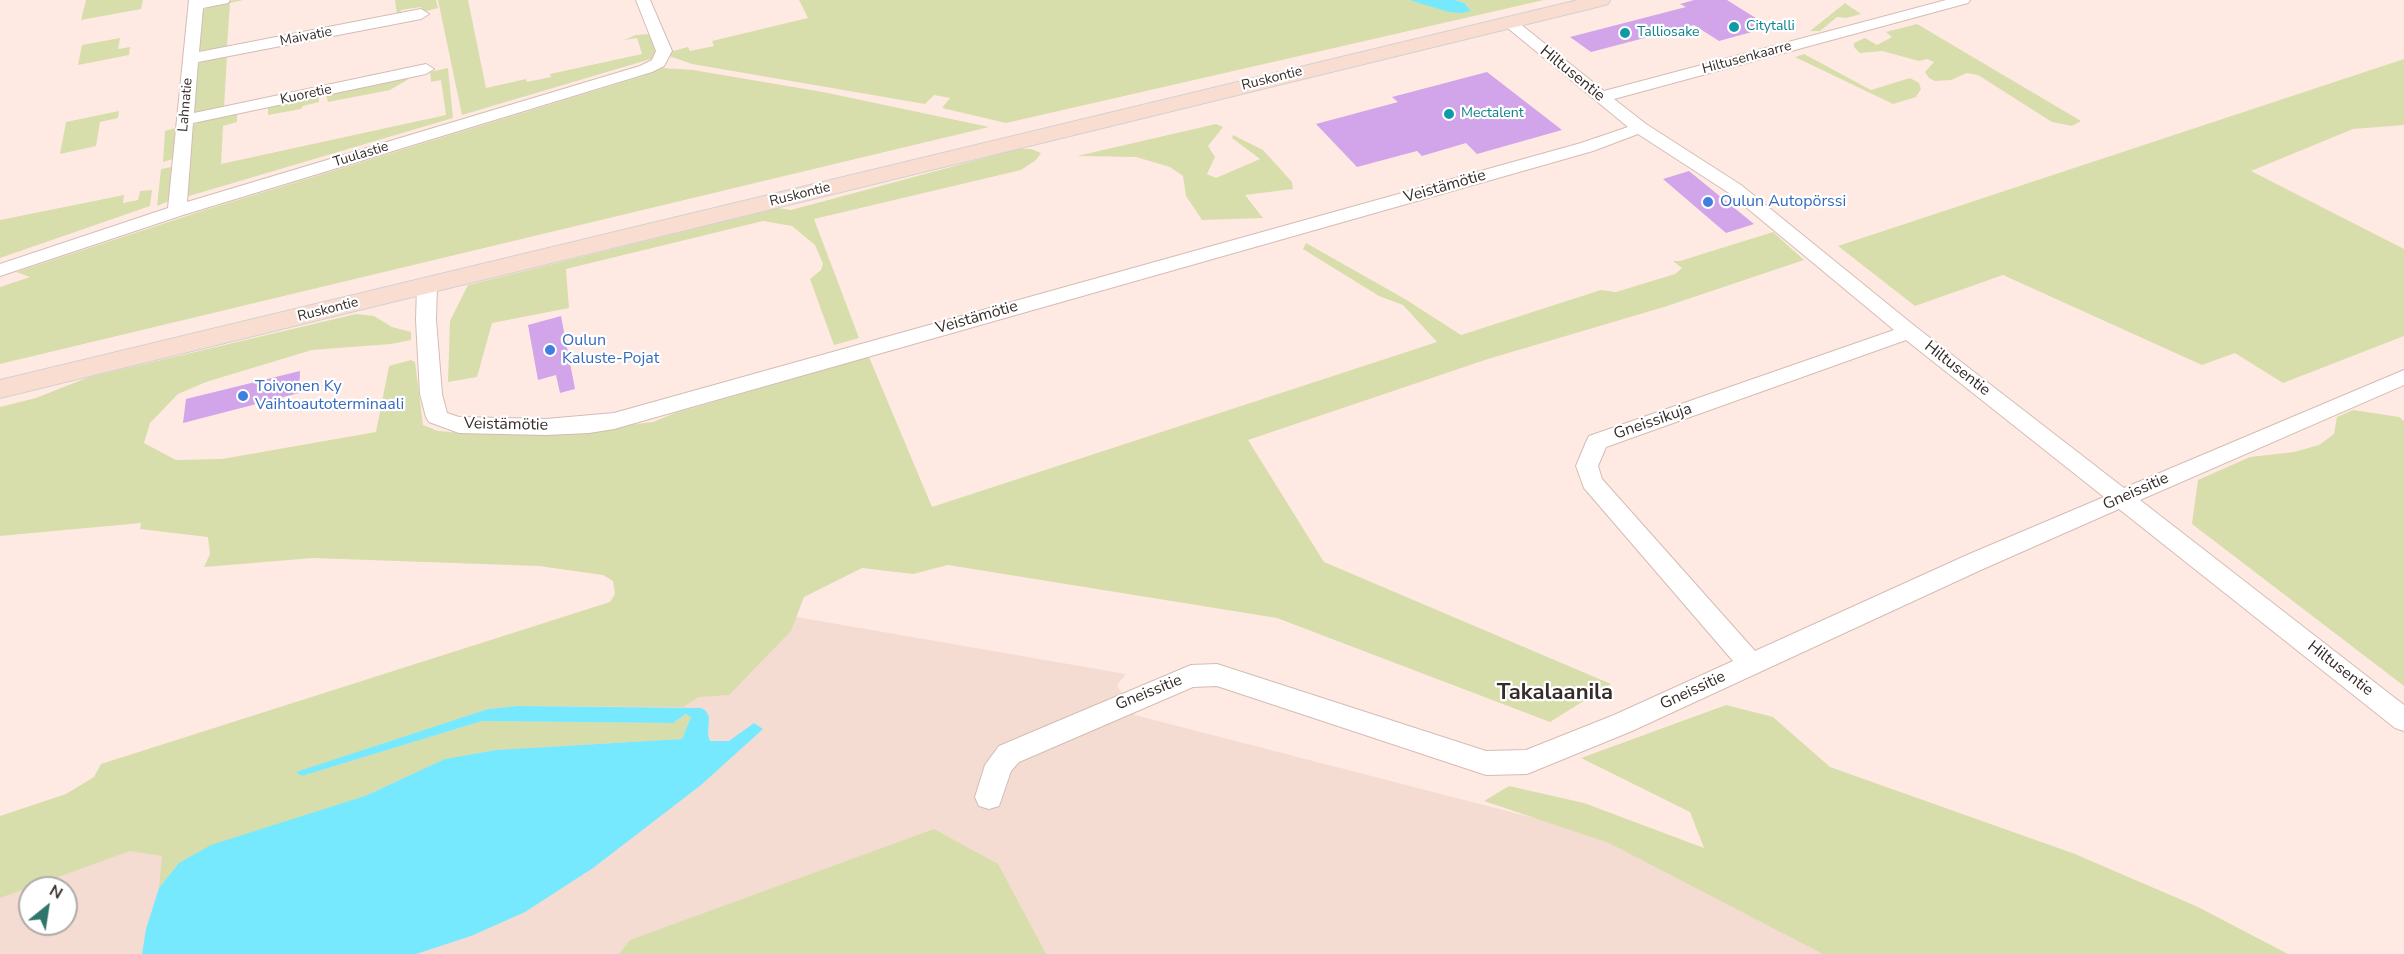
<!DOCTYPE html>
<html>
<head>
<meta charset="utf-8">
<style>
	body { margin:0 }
	#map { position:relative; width:2404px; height:954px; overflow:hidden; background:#ffeae3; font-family:"Nunito Sans",sans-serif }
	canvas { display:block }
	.north { position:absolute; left:18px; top:876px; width:60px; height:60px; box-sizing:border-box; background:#fff; border:2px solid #afaba9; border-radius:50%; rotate:30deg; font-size:16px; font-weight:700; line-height:24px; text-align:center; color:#362c29 }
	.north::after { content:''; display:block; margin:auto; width:21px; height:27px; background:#2e756b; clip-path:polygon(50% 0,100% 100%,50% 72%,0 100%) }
</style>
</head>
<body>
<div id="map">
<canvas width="2404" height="954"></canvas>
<div class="north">N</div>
</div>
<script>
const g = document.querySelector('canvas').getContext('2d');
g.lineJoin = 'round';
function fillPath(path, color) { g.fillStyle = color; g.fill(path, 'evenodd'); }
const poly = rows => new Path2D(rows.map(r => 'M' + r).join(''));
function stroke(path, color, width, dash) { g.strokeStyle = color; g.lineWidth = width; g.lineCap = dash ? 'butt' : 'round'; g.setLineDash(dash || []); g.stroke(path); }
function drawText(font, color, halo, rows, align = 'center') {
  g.font = font + ' "Nunito Sans",sans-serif'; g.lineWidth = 4.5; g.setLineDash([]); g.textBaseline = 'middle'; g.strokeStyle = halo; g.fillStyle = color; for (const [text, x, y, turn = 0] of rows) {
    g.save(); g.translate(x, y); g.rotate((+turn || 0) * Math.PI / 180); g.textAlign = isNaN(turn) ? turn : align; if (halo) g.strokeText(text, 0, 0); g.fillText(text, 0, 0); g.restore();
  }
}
const industrial = poly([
	[762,611,1126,674,1117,685,1135,715,1662,851,1877,954,0,954,0,863],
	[30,888,66,888,66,924,30,924]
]);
const green = poly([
	[86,0,143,0,141,9,81,20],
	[234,0,243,0,230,3,227,47,199,51,202,11,212,5],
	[395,0,436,0,438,8,423,12,421,7,401,10,400,14,397,15],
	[438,0,468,0,486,88,526,79,527,82,551,77,550,74,642,54,637,38,624,40,636,35,650,34,657,51,654,58,462,115],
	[799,0,1409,0,1461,13,1464,4,1455,0,1544,0,1006,123,942,108,950,98,934,95,925,104,692,64,669,56,673,51,688,47,690,51,714,46,712,41,808,18],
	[1845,3,1861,14,1846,18,1837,17,1820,31,1810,31],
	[1917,24,2081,121,2072,126,2052,122,1978,75,1967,73,1951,80,1935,81,1929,78,1925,72,1934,62,1927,59,1919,61,1882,51,1860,53,1854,47,1854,43,1865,38,1877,45,1892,37,1886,32],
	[120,38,118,49,130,47,129,55,78,65,82,45],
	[1804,54,1871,90,1910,78,1919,83,1921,89,1916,97,1893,104,1795,57],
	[227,56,224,107,199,114,193,111,197,65,205,59],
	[2404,59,2404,125,2353,129,2251,171,2404,249,2404,336,2283,383,2235,353,2202,365,2003,275,1915,306,1838,246],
	[448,68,453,118,189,196,186,194,192,126,202,120,237,113,237,122,223,126,221,164,446,115,441,80,431,82,430,72],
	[662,68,693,70,823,92,989,127,0,364,0,287,30,277,16,272,205,210,643,76],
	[405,77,409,79,390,90,328,102,326,95],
	[319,96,319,102,303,106,301,109,268,115,268,106],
	[119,111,118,118,100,122,96,146,60,154,66,122],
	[1216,124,1223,127,1208,146,1215,157,1207,174,1216,178,1260,159,1232,138,1233,135,1263,150,1292,182,1293,189,1245,195,1263,218,1202,220,1186,196,1183,176,1170,167,1136,157,1077,156],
	[175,128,173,159,163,162,165,131],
	[1018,149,1031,149,1041,153,1036,160,1021,170,814,219,859,338,834,345,810,279,821,270,823,264,815,245,792,226,763,221,566,269,569,308,492,323,477,377,448,382,450,321,468,285,778,208,791,210],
	[171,167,169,201,157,206,161,169],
	[152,190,150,206,0,258,0,220,124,195,123,203,138,200,140,191],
	[1773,232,1804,260,1664,307,1488,359,1248,440,1324,562,1611,684,1550,722,1277,618,948,565,913,574,862,568,804,597,791,631,729,695,699,697,683,707,518,706,488,709,297,772,302,776,482,721,673,723,687,714,691,716,682,739,496,750,445,759,365,796,179,863,159,888,162,856,130,851,0,898,0,816,66,794,94,777,101,764,610,602,615,594,613,581,603,575,539,566,313,558,204,567,210,554,208,537,140,529,141,523,0,536,0,407,36,398,89,377,356,314,374,316,392,327,411,332,411,340,391,344,312,350,206,382,178,394,150,423,144,443,176,460,222,459,376,432,389,366,411,360,415,362,423,425,438,431,463,433,546,435,653,422,675,413,869,357,932,507,1437,342,1403,305,1379,296,1303,249,1306,243,1405,299,1461,335,1601,290,1616,292,1675,274,1682,268,1673,261,1680,261],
	[2353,410,2399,417,2404,421,2404,686,2192,524,2198,480,2250,457,2294,452,2319,445,2334,434,2337,417],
	[1726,705,1773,717,1830,767,2075,854,2198,907,2288,954,1823,954,1609,843,1484,801,1509,786,1584,803,1704,848,1690,812,1581,758],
	[934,829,998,864,1046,954,619,954,630,940]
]);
const water = poly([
	[1409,0,1455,0,1464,3,1471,11,1461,13,1449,12],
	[518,706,701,708,706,711,709,717,708,735,710,741,729,741,754,723,763,729,701,785,593,868,525,912,471,936,416,954,142,954,146,929,159,888,179,863,211,845,365,796,445,759,496,750,682,739,691,717,686,714,673,723,482,721,302,776,296,772,488,709]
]);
const building = poly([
	[1694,0,1727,0,1770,27,1719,41,1694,25,1591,52,1570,37,1686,7,1680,4],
	[1487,72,1562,130,1477,154,1466,143,1422,156,1417,151,1357,167,1316,124,1398,102,1392,97],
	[1689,171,1754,224,1726,233,1663,179],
	[561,316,575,389,560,393,556,375,538,380,528,325],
	[300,371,299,393,183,423,186,399]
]);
const minor = poly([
	[189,0,230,0,228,3,203,8,199,52,421,9,429,14,421,19,198,62,194,113,426,64,434,69,426,74,193,123,187,202,640,66,652,60,656,51,636,0,650,0,672,51,664,66,652,72,183,215,0,276,0,264,168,208,189,0],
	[1946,0,1970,0,1968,3,1614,99,1646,124,1741,185,1916,327,2124,488,2404,370,2404,385,2140,500,2404,705,2404,731,2395,728,2119,509,1983,569,1632,731,1527,774,1486,775,1217,686,1193,687,1019,762,1011,771,999,806,989,809,979,806,975,797,985,765,999,746,1191,665,1217,664,1486,751,1526,750,1614,715,1733,661,1584,488,1576,466,1586,442,1589,436,1894,330,1729,193,1638,134,1593,151,614,429,589,433,546,435,459,433,429,422,426,417,420,394,416,320,417,286,420,282,434,282,437,286,436,320,442,394,447,413,459,417,546,419,614,413,1581,143,1628,127,1504,25,1501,22,1504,19,1514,19,1604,91,1946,0],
	[1906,340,2104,497,1967,555,1755,651,1602,479,1598,466,1606,447,1906,340]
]);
const major = poly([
	[1578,0,1610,0,1608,4,1601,6,0,398,0,380,1578,0]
]);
const markers = [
	[1734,27,6,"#0f9aa8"],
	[1625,33,6,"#0f9aa8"],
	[1449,114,6,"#0f9aa8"],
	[1708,202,6,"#3f7fe0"],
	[550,350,6,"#3f7fe0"],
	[243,396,6,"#3f7fe0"]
];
const farCulturenames = [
	["Citytalli",1746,27],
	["Talliosake",1637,33],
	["Mectalent",1461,114]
];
const farStreetnames = [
	["Maivatie",306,37,-11],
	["Hiltusenkaarre",1747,58,-15],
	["Ruskontie",1272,79,-14],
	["Kuoretie",306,95,-12],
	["Lahnatie",186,105,-85],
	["Tuulastie",361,155,-17],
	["Ruskontie",800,195,-14],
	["Ruskontie",328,310,-14]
];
const streetNames = [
	["Hiltusentie",1572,74,39],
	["Veistämötie",1445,187,-16],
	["Veistämötie",977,318,-16],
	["Hiltusentie",1957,369,38],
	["Gneissikuja",1653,422,-19],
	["Veistämötie",506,425,1],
	["Gneissitie",2136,492,-24],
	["Hiltusentie",2340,669,38],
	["Gneissitie",1693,691,-25],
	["Gneissitie",1149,693,-22]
];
const shopNames = [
	["Oulun Autopörssi",1720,202],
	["Oulun",562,341],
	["Kaluste-Pojat",562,359],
	["Toivonen Ky",255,387],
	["Vaihtoautoterminaali",255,405]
];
const districtNames = [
	["Takalaanila",1555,694]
];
fillPath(industrial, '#f4dcd2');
fillPath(green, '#d7deab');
fillPath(water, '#76e9ff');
fillPath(building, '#d2a4ea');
stroke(minor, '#d4bcb3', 2);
stroke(major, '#d3d1d0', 2);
fillPath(minor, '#fff');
fillPath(major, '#f9ddd1');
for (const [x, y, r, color] of markers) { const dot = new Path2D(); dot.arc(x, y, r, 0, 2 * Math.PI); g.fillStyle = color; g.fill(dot); stroke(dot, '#fff', 2); }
drawText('14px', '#0d838f', '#fff', farCulturenames, 'left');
drawText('14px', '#362c29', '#fff', farStreetnames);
drawText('16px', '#362c29', '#fff', streetNames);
drawText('16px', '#366cbe', '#fff', shopNames, 'left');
drawText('bold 22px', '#362c29', '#fff', districtNames);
</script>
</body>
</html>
